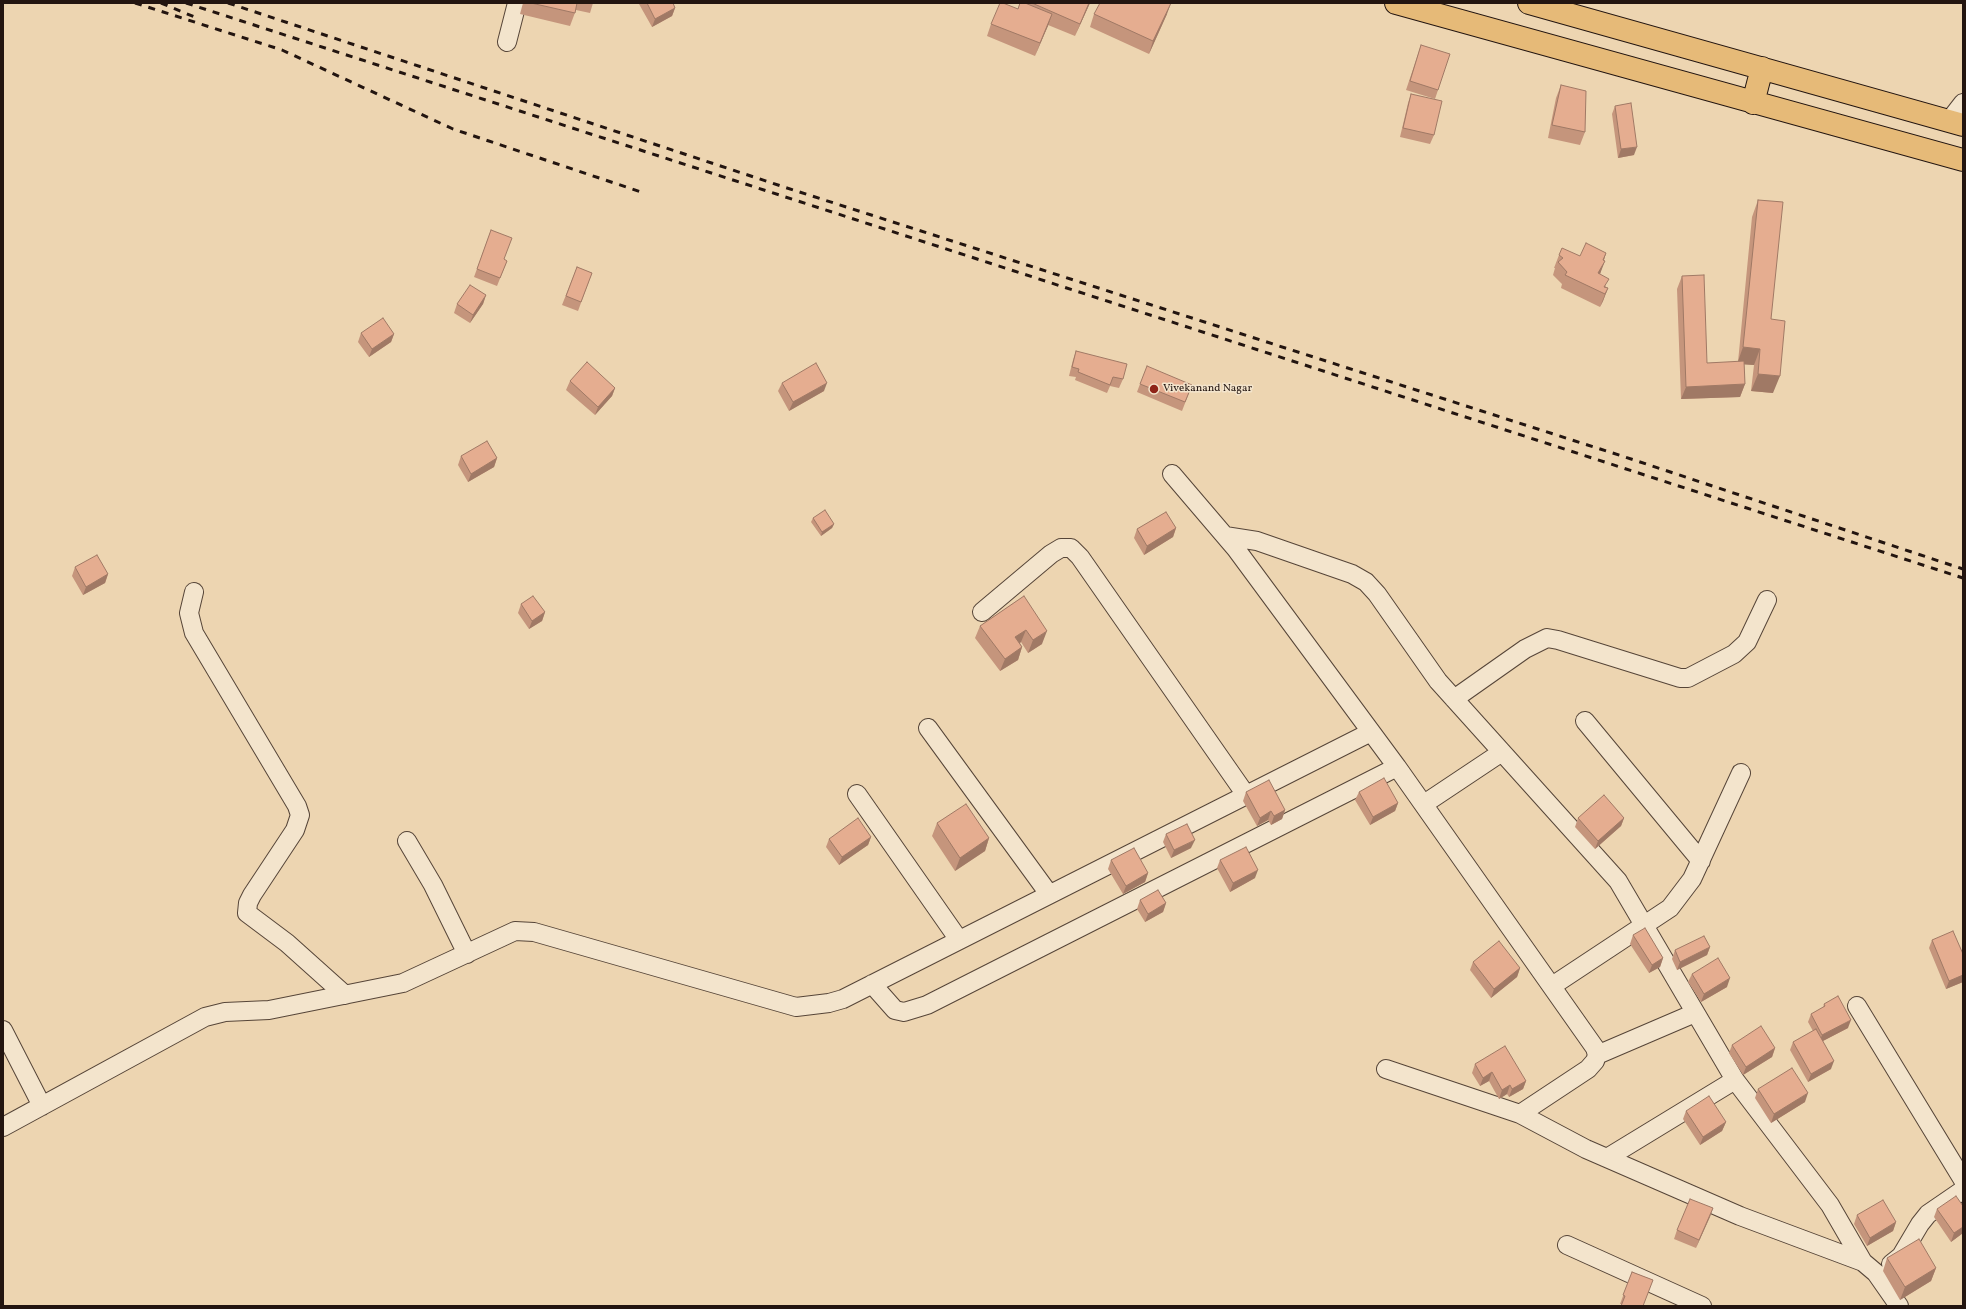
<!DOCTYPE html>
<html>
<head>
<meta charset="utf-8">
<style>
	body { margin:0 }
	#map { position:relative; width:1966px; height:1309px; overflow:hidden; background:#edd5b1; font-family:Vollkorn,serif }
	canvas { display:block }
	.frame { position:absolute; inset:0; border:4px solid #231510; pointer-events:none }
</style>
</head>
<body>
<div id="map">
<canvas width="1966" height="1309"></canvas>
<div class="frame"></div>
</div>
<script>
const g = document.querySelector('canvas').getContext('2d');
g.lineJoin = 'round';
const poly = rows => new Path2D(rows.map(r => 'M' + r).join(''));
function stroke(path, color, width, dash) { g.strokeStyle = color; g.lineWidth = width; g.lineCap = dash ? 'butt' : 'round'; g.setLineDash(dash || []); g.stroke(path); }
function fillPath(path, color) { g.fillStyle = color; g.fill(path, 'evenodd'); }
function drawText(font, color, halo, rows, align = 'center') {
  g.font = font + ' Vollkorn,serif'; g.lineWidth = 3; g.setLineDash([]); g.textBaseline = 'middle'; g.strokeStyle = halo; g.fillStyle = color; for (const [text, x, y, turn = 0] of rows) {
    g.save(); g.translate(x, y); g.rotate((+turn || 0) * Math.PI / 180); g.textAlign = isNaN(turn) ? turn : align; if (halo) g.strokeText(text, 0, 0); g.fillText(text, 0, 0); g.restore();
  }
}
const minor = poly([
	[507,42,517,3],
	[1949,121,1963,103],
	[1172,474,1236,549,1397,767,1595,1048,1597,1055,1595,1061,1588,1069,1520,1114],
	[1225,536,1257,541,1352,574,1366,582,1377,594,1438,681,1618,881,1735,1080,1830,1205,1863,1262,1876,1273,1899,1306],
	[194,592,189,613,194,633,297,806,300,815,295,830,252,895,248,903,247,913,287,943,345,995],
	[982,612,1051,554,1061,548,1071,548,1080,557,1246,795],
	[1454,699,1525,649,1547,638,1558,640,1680,678,1688,678,1734,654,1747,642,1767,600],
	[1585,721,1701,861],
	[928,728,1049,894],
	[857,794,959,940],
	[1424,804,1502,752],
	[407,841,433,885,467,954],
	[872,984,895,1010,904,1012,927,1005,1397,767],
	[1552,986,1670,908,1692,879,1741,773],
	[1857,1006,1963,1180],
	[3,1030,42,1106],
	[1597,1055,1695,1013],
	[1386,1069,1520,1114,1586,1149,1740,1216,1863,1262],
	[3,1127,205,1017,225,1012,269,1010,403,983,515,931,534,932,796,1007,829,1003,843,999,1371,732],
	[1607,1158,1735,1080],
	[1567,1245,1702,1306],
	[1891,1264,1901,1256,1920,1224,1928,1214,1963,1190]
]);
const trunk = poly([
	[1396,3,1963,160],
	[1529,3,1963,125],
	[1753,103,1762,68]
]);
const rail = poly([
	[135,3,282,50,453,129,641,192],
	[161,3,197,18],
	[186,3,1963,578],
	[228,3,784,187,1625,457,1963,569]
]);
const wall = poly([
	[523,3,593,3,590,13,576,10,570,26,520,14],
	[639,3,673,3,675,8,672,16,652,27,639,4],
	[1020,3,1090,3,1075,36,1048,25,1035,56,987,36,991,24,1018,9],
	[1094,14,1167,14,1149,54,1090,27],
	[1421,45,1438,90,1435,99,1406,90],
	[1561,85,1585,132,1580,145,1548,138,1556,98],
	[1411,94,1434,135,1430,144,1400,137,1408,103],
	[1615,106,1634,155,1618,158,1612,114],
	[1758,200,1771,319,1773,393,1751,391,1754,365,1744,364,1745,384,1740,397,1681,399,1677,289,1682,276,1707,363,1738,362,1752,217],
	[491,230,504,259,507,261,497,286,474,277],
	[1606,253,1600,274,1606,287,1608,288,1603,301,1600,307,1561,288,1562,284,1553,275,1555,268,1554,268,1559,255,1580,256],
	[577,267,592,273,578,311,562,305],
	[486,295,483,304,470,323,454,313,457,304],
	[361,333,394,334,391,342,369,357,358,342],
	[1076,351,1123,379,1119,388,1110,386,1107,393,1075,380,1076,377,1069,376,1073,360],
	[570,381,615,388,612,396,595,415,566,390],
	[782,383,824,391,789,411,778,391],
	[1140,384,1189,393,1182,411,1137,392],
	[461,456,497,458,494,467,468,482,458,465],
	[813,518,834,524,832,528,821,536,811,522],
	[1176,528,1173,537,1144,555,1134,538,1137,529],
	[75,567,108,574,105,583,83,595,72,576],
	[1024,596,1042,644,1028,653,1021,642,1020,643,1022,647,1018,660,1000,671,975,638,980,626],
	[521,604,545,612,542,621,529,629,518,613],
	[1246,792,1285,810,1282,819,1271,825,1268,820,1257,826,1243,801],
	[1359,792,1398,803,1395,811,1370,825,1355,800],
	[1578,818,1624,818,1621,826,1595,849,1575,827],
	[937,823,989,838,985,851,955,871,932,836],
	[1166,834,1191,848,1171,858,1163,842],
	[871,837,868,845,839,865,826,847,829,839],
	[1111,860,1148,873,1145,882,1123,894,1108,869],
	[1220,860,1255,878,1230,892,1217,868],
	[1140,900,1166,903,1163,912,1145,922,1137,909],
	[1633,935,1663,958,1660,967,1649,973,1630,944],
	[1932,940,1963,954,1963,982,1946,989,1929,948],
	[1710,947,1707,955,1677,970,1672,959,1675,950],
	[1473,962,1520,968,1517,977,1491,998,1470,970],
	[1692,974,1727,987,1701,1002,1688,982],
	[1824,1004,1848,1028,1823,1041,1831,1069,1808,1082,1790,1050,1793,1042,1813,1031,1808,1022,1811,1014,1823,1008],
	[1732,1045,1775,1048,1772,1057,1743,1075,1729,1053],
	[1475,1064,1526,1081,1523,1089,1509,1097,1507,1094,1499,1099,1489,1081,1480,1086,1472,1073],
	[1758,1089,1805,1102,1771,1123,1755,1098],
	[1686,1111,1726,1122,1722,1131,1700,1145,1683,1119],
	[1963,1206,1963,1233,1951,1242,1934,1217,1937,1209],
	[1713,1208,1696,1248,1674,1239,1677,1230],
	[1857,1215,1896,1222,1893,1231,1867,1246,1854,1224],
	[1887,1258,1936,1268,1931,1281,1900,1300,1883,1271],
	[1632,1272,1653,1280,1622,1304,1620,1304]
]);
const shadedWall = poly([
	[1089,3,1090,3,1075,36,1080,24],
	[1171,3,1167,14,1149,54,1153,41],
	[675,8,672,16,652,27,655,19],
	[1052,14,1048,26,1035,56,1040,43],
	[1637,147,1634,155,1618,158,1621,149],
	[1606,253,1602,266,1605,261,1600,274,1593,286,1603,260],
	[1608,288,1603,301,1600,307,1605,294],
	[486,295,483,304,470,323,473,315],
	[394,334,391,342,369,357,372,349],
	[1743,347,1760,349,1754,365,1737,364],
	[1758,374,1780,376,1773,393,1751,391],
	[827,383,824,391,789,411,793,402],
	[1745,384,1740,397,1681,399,1686,387],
	[615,388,612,396,595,415,598,407],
	[497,458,494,467,468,482,471,474],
	[834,524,832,528,821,536,822,532],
	[1176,528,1173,537,1144,555,1147,546],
	[108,574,105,583,83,595,86,587],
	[545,612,542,621,529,629,532,621],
	[1026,630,1021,642,1011,649,1015,637],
	[1047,631,1042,644,1028,653,1033,640],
	[1022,647,1018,660,1000,671,1005,659],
	[1398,803,1395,811,1370,825,1373,817],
	[1285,810,1282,819,1271,825,1274,816],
	[1271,811,1268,820,1257,826,1260,818],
	[1624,818,1621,826,1595,849,1598,841],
	[871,837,868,845,839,865,842,857],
	[989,838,985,851,955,871,960,858],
	[1195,840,1191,848,1171,858,1174,850],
	[1258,870,1255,878,1230,892,1233,883],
	[1148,873,1145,882,1123,894,1126,886],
	[1166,903,1163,912,1145,922,1148,914],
	[1710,947,1707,955,1677,970,1680,962],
	[1663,958,1660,967,1649,973,1652,965],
	[1520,968,1517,977,1491,998,1494,989],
	[1963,975,1963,982,1946,989,1949,981],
	[1730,978,1727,987,1701,1002,1704,994],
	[1851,1020,1848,1028,1819,1043,1822,1035],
	[1775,1048,1772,1057,1743,1075,1746,1067],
	[1834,1061,1831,1069,1808,1082,1811,1074],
	[1492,1072,1489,1081,1480,1086,1483,1078],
	[1526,1081,1523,1089,1509,1097,1512,1089],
	[1510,1085,1507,1094,1499,1099,1502,1090],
	[1808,1093,1805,1102,1771,1123,1774,1114],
	[1726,1122,1722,1131,1700,1145,1703,1137],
	[1713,1208,1710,1217,1696,1248,1699,1240],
	[1896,1222,1893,1231,1867,1246,1870,1238],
	[1963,1227,1963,1233,1951,1242,1954,1233],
	[1936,1268,1931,1281,1900,1300,1905,1287]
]);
const building = poly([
	[531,3,577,3,575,13,531,3],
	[647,3,673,3,675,8,655,19,647,3],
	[1000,3,1003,3,1018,9,1020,3,1025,3,1052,14,1040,43,991,24,1000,3],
	[1032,3,1089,3,1080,24,1032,3],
	[1100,3,1171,3,1153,41,1094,14,1100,3],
	[1421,45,1450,54,1438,90,1410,81,1421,45],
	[1561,85,1586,91,1585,132,1552,125,1561,85],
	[1411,94,1442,101,1434,135,1403,128,1411,94],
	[1631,103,1637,147,1621,149,1615,106,1631,103],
	[1758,200,1783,202,1771,319,1785,321,1780,376,1758,374,1760,349,1743,347,1758,200],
	[491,230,512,238,504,259,507,261,500,278,477,269,491,230],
	[1586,243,1606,253,1603,260,1605,261,1598,273,1609,279,1604,287,1608,288,1605,294,1565,275,1567,272,1558,262,1563,258,1559,255,1562,248,1580,256,1586,243],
	[577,267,592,273,581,302,566,296,577,267],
	[1704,275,1707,363,1744,361,1745,384,1686,387,1682,276,1704,275],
	[470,285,486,295,473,315,457,304,470,285],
	[383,318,394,334,372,349,361,333,383,318],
	[1076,351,1127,364,1123,379,1113,377,1110,385,1078,372,1079,369,1072,367,1076,351],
	[587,362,615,388,598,407,570,381,587,362],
	[816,363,827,383,793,402,782,383,816,363],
	[1147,366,1192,385,1185,402,1140,384,1147,366],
	[487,441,497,458,471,474,461,456,487,441],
	[825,510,834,524,822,532,813,518,825,510],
	[1166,512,1176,528,1147,546,1137,529,1166,512],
	[97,555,108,574,86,587,75,567,97,555],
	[533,596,545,612,532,621,521,604,533,596],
	[1024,596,1047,631,1033,640,1026,630,1015,637,1022,647,1005,659,980,626,1024,596],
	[1384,778,1398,803,1373,817,1359,792,1384,778],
	[1269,780,1285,810,1274,816,1271,811,1260,818,1246,792,1269,780],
	[1604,795,1624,818,1598,841,1578,818,1604,795],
	[966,804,989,838,960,858,937,823,966,804],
	[858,818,871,837,842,857,829,839,858,818],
	[1187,824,1195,840,1174,850,1166,834,1187,824],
	[1246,847,1258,870,1233,883,1220,860,1246,847],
	[1134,848,1148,873,1126,886,1111,860,1134,848],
	[1158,890,1166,903,1148,914,1140,900,1158,890],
	[1645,928,1663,958,1652,965,1633,935,1645,928],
	[1953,931,1963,954,1963,975,1949,981,1932,940,1953,931],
	[1704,936,1710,947,1680,962,1675,950,1704,936],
	[1499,941,1520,968,1494,989,1473,962,1499,941],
	[1718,958,1730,978,1704,994,1692,974,1718,958],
	[1838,996,1851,1020,1822,1035,1811,1014,1825,1006,1824,1004,1838,996],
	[1761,1026,1775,1048,1746,1067,1732,1045,1761,1026],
	[1816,1029,1834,1061,1811,1074,1793,1042,1816,1029],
	[1505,1046,1526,1081,1512,1089,1510,1085,1502,1090,1492,1072,1483,1078,1475,1064,1505,1046],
	[1792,1068,1808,1093,1774,1114,1758,1089,1792,1068],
	[1709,1096,1726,1122,1703,1137,1686,1111,1709,1096],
	[1956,1196,1963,1206,1963,1227,1954,1233,1937,1209,1956,1196],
	[1690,1199,1713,1208,1699,1240,1677,1230,1690,1199],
	[1883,1200,1896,1222,1870,1238,1857,1215,1883,1200],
	[1919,1239,1936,1268,1905,1287,1887,1258,1919,1239],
	[1632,1272,1653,1280,1643,1306,1621,1306,1625,1296,1623,1295,1632,1272]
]);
const markers = [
	[1154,389,5,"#8f2418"]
];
const poiNames = [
	["Vivekanand Nagar",1163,389]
];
stroke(minor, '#564538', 20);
stroke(trunk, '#231510', 24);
stroke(minor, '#f3e4cc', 18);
stroke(trunk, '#e6ba78', 22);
stroke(rail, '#231510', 3, [7, 7]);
fillPath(wall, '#c5957c');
fillPath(shadedWall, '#a07965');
fillPath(building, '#e5ad90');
stroke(building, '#a07965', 1);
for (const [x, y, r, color] of markers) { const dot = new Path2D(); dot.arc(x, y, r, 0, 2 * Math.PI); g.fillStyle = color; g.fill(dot); stroke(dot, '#f3e4cc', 1.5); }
drawText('11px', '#231510', '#f3e4cc', poiNames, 'left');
</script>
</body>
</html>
